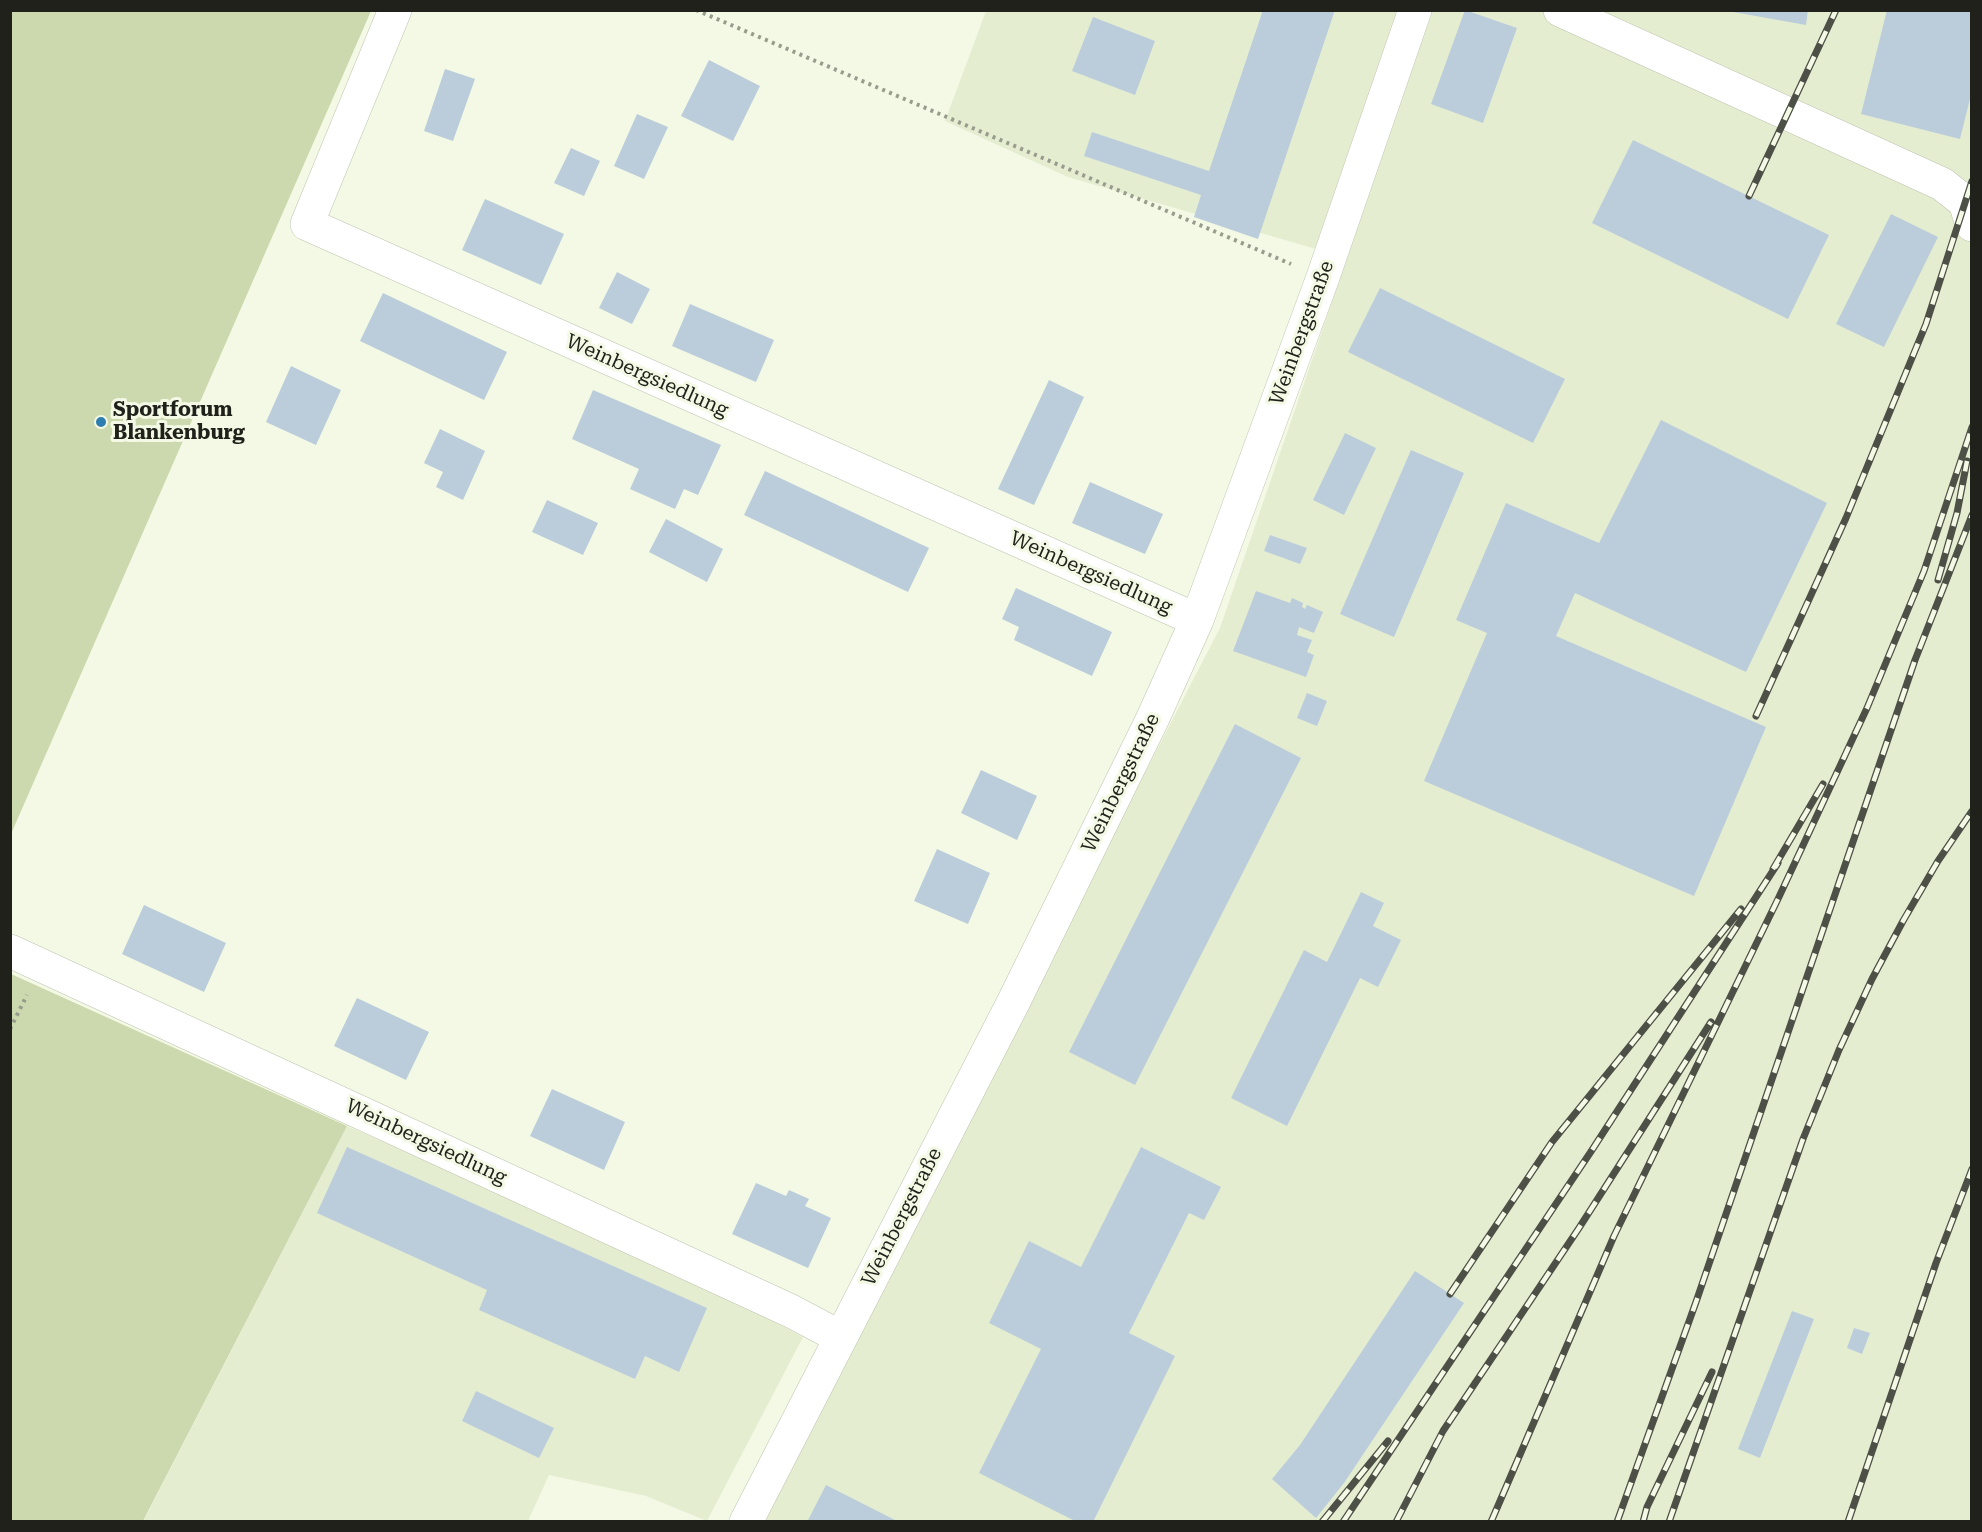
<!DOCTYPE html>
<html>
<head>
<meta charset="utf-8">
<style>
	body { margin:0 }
	#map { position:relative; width:1982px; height:1532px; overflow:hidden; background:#f3f9e4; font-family:"Roboto Serif",serif }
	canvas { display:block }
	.frame { position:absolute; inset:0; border:12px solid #1f211a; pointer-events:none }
</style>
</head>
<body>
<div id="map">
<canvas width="1982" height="1532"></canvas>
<div class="frame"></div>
</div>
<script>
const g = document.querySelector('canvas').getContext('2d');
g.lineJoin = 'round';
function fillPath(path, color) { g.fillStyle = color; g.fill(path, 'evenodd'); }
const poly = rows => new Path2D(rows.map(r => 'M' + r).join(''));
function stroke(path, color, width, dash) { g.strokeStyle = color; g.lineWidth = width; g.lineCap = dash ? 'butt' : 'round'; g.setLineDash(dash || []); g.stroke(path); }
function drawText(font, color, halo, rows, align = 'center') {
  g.font = font + ' "Roboto Serif",serif'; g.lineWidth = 6; g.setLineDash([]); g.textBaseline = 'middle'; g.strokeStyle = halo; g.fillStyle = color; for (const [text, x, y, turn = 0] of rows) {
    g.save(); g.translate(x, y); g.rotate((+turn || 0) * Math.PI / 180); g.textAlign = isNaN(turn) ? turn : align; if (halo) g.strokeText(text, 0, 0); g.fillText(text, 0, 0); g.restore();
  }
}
const built = poly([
	[986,11,1971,11,1971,1521,756,1522,1220,628,1347,258,1068,177,945,121],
	[347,1126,687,1276,803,1337,707,1521,646,1496,549,1475,528,1521,143,1522]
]);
const green = poly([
	[11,10,371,11,11,834,10,11],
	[11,974,347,1126,143,1521,11,1521]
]);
const building = poly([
	[1263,10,1335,10,1258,239,1194,217,1201,195,1084,156,1092,132,1209,171],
	[1465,10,1517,28,1483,123,1431,104],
	[1722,10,1808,10,1806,25],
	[1887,10,1972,10,1972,91,1960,139,1861,114],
	[1093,17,1155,41,1135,95,1072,71],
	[709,60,760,86,733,141,681,116],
	[445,69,475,79,453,141,424,131],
	[637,114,668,127,644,179,614,166],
	[1633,140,1829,235,1788,319,1592,223],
	[571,148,600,161,584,196,554,183],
	[485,199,564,234,541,285,462,250],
	[1891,214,1938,237,1884,347,1836,324],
	[617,272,650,289,632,324,599,308],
	[1380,288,1565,379,1533,443,1348,352],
	[383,293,507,352,484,400,360,341],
	[690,304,774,340,756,382,672,346],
	[291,366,341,390,316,445,266,422],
	[1049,380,1084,397,1034,505,998,489],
	[593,390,721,445,698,495,684,489,675,509,630,489,639,469,572,439],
	[1661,420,1827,503,1746,672,1575,593,1556,636,1766,727,1694,896,1424,781,1487,633,1456,620,1506,503,1599,543],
	[440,429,485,451,463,500,436,487,443,472,424,463],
	[1345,433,1376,448,1344,515,1313,500],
	[1411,450,1464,473,1394,637,1340,614],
	[765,471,929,548,908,592,744,515],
	[1090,482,1163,514,1145,554,1072,523],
	[547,500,598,523,583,555,532,532],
	[666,519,723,549,707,582,649,552],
	[1270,535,1307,548,1300,564,1264,551],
	[1016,588,1112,632,1092,676,1014,640,1019,627,1002,619],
	[1256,591,1290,603,1292,598,1303,603,1302,607,1305,609,1307,605,1323,612,1314,633,1299,627,1297,635,1312,640,1307,652,1314,655,1306,677,1233,651],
	[1307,693,1327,701,1317,726,1297,718],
	[1235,724,1301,758,1135,1085,1069,1052],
	[981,770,1037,796,1017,840,961,813],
	[937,849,990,873,968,924,914,901],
	[1361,892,1384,903,1373,926,1401,940,1378,987,1360,978,1287,1126,1231,1098,1304,950,1327,962],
	[144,905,226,943,204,992,122,954],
	[357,998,429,1032,406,1080,334,1046],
	[552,1089,625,1122,604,1170,530,1136],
	[347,1147,707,1308,679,1372,645,1356,635,1379,479,1310,487,1290,317,1213],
	[1141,1147,1221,1187,1204,1220,1189,1213,1129,1333,1175,1356,1093,1522,1077,1522,979,1473,1041,1349,989,1323,1029,1241,1081,1267],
	[756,1183,786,1196,789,1190,809,1199,805,1206,831,1218,808,1268,732,1234],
	[1415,1271,1464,1303,1344,1483,1316,1518,1272,1479,1300,1445],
	[1792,1311,1814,1319,1760,1458,1738,1449],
	[1854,1328,1870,1333,1862,1354,1847,1348],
	[476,1391,554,1428,539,1458,462,1421],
	[826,1485,899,1522,807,1522]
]);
const path = poly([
	[696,10,1291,264],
	[10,1029,27,995]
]);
const minor = poly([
	[395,10,307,224,1197,620],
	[1560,10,1942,184,1965,202,1972,225],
	[10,951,791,1311,840,1337],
	[746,1522,1014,1001,1152,720,1197,620,1323,277,1415,10]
]);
const rail = poly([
	[1749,196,1836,10],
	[1938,580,1957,513,1967,461],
	[1756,716,1846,518,1926,324,1972,181],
	[1773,869,1823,784],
	[1450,1294,1552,1142,1741,909],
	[1322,1522,1388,1441],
	[1343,1522,1592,1150,1778,863],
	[1396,1522,1443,1431,1579,1228,1711,1022],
	[1491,1522,1614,1236,1778,899,1867,708,1924,571,1972,427],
	[1617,1522,1696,1302,1915,660,1972,515],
	[1643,1522,1647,1507,1712,1372],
	[1669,1522,1803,1139,1839,1050,1872,979,1903,921,1938,861,1972,811],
	[1848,1522,1936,1263,1972,1169]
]);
const markers = [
	[101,422,6,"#2f7eb0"]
];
const streetNames = [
	["Weinbergstraße",1302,333,-70],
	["Weinbergsiedlung",647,376,24],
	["Weinbergsiedlung",1091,573,24],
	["Weinbergstraße",1121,783,-64],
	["Weinbergsiedlung",426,1142,25],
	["Weinbergstraße",902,1217,-63]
];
const poiNames = [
	["Sportforum",113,410],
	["Blankenburg",113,433]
];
fillPath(built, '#e5edd1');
fillPath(green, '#ccd8ae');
fillPath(building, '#bbcddb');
stroke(minor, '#bec4b0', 34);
stroke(path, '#989c8d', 4, [3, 4.5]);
stroke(minor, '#fff', 33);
stroke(rail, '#4d5046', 7);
stroke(rail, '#f3f9e4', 4.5, [14]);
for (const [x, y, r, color] of markers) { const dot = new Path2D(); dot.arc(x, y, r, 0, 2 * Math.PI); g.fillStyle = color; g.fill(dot); stroke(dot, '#f3f9e4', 2); }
drawText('20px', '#1f211a', '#f3f9e4', streetNames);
drawText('bold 20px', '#1f211a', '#f3f9e4', poiNames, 'left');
</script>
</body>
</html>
